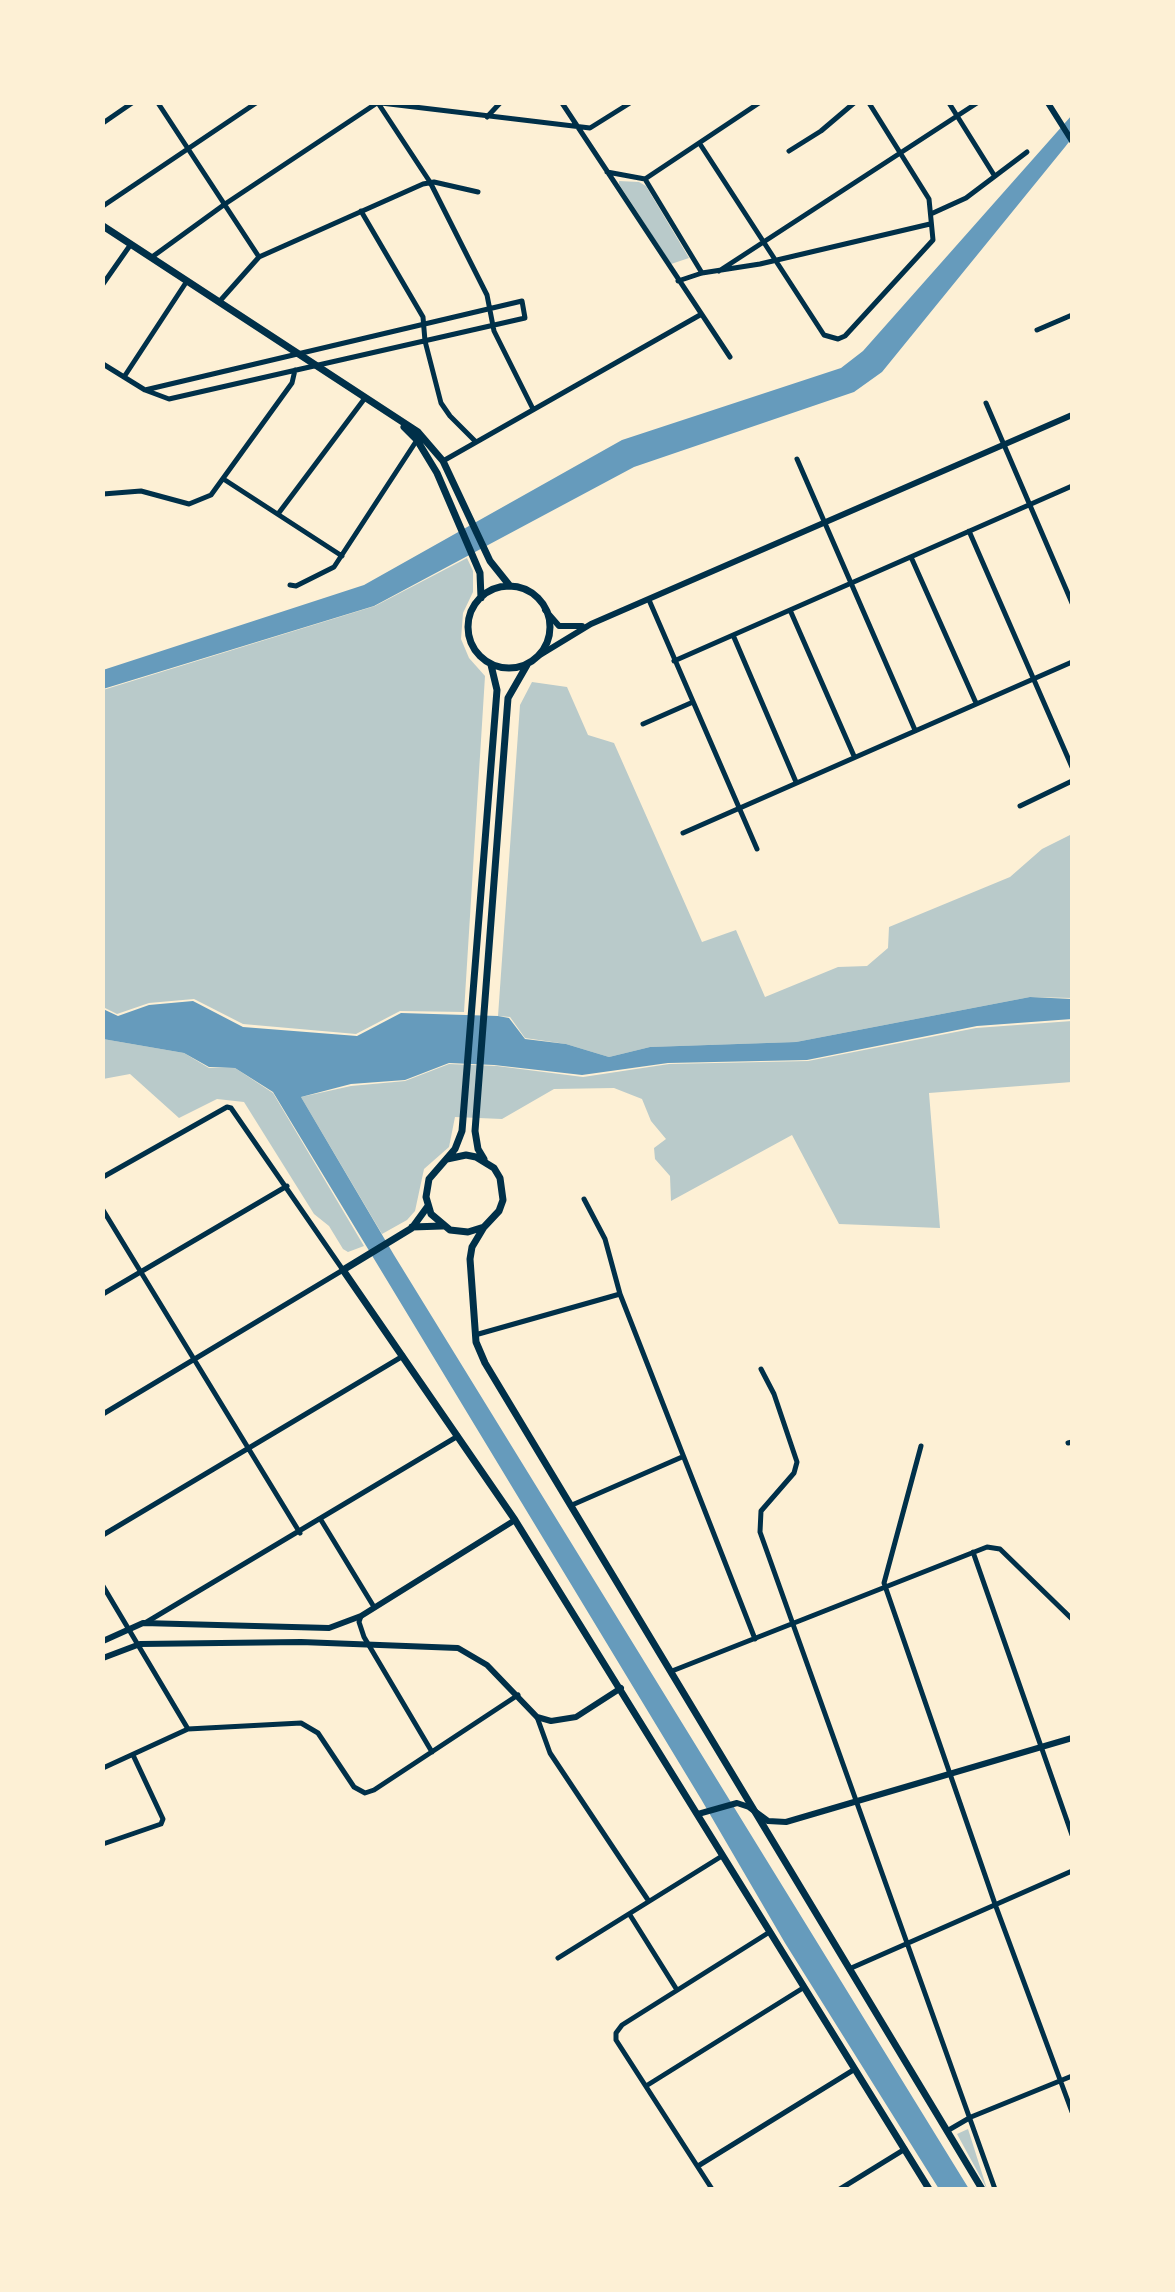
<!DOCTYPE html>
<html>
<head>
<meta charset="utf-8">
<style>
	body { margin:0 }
	#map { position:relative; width:1175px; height:2292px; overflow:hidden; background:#fdf0d5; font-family:"Source Sans 3",sans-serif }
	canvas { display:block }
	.frame { position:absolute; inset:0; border:105px solid #fdf0d5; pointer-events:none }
</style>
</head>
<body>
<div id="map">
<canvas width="1175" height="2292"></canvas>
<div class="frame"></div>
</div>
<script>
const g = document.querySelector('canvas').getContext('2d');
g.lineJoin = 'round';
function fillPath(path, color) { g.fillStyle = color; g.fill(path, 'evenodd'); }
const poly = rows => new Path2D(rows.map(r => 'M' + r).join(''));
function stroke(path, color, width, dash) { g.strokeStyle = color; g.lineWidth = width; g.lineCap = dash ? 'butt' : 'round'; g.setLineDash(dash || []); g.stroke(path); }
const green = poly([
	[619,181,639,182,646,186,689,258,671,264,619,184],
	[467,558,473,571,473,592,463,613,461,639,469,658,485,676,464,1012,400,1011,356,1034,243,1024,194,999,149,1003,117,1014,103,1007,103,690,375,606],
	[532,682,567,687,588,735,614,743,702,942,736,930,765,997,838,967,867,966,888,948,889,927,1010,877,1042,849,1072,834,1072,998,1030,997,796,1042,650,1047,609,1057,566,1044,525,1038,510,1017,498,1016,520,705],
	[1072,1021,1072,1082,929,1093,940,1228,839,1224,792,1135,671,1201,670,1176,655,1159,654,1148,666,1139,651,1121,642,1099,614,1088,554,1089,502,1119,455,1117,449,1147,424,1169,415,1211,407,1220,382,1234,301,1097,351,1086,405,1081,449,1064,497,1066,583,1077,669,1064,808,1061,976,1028],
	[103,1039,184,1053,209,1068,235,1068,273,1093,364,1246,348,1252,343,1249,329,1226,314,1214,244,1102,217,1099,179,1118,130,1074,103,1079],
	[968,2129,987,2189,957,2134]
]);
const water = poly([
	[1072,115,1072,138,1065,147,882,372,854,392,634,467,374,606,103,689,103,670,364,585,622,440,841,368,863,351],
	[1030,997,1072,999,1072,1019,977,1026,807,1060,668,1063,582,1075,494,1065,449,1063,405,1080,351,1084,301,1097,394,1255,969,2189,939,2189,785,1943,701,1799,273,1092,235,1068,209,1067,184,1053,103,1039,103,1009,118,1016,149,1005,193,1001,243,1027,357,1036,401,1013,498,1016,509,1018,525,1039,566,1044,609,1057,650,1047,796,1042]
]);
const minor = poly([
	[158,103,259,257],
	[378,103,430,182,487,295,494,331,533,409],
	[381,103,590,128,630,103],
	[562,103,730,357],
	[949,103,994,175],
	[487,117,500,103],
	[103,123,132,103],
	[700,144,824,335,838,339,845,336,933,240,929,199,869,103],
	[789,151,821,131,854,103],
	[607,172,645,179,759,103],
	[645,179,702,273],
	[103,206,256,103],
	[361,211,423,317,425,341,441,403,450,416,475,441],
	[933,213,966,198,1027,152],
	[152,257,225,204,377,103],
	[719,271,977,103],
	[678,281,702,273,760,264,930,224],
	[103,284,131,244],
	[219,302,259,257,423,184,434,182,478,192],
	[1037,330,1072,315],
	[103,364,145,390,169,399,525,318,522,301,145,390],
	[124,377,187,281],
	[986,403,1072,603],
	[797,459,915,730],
	[443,461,700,315],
	[225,480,342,556],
	[103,494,141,491,189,504,211,495,292,383,295,370],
	[278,514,365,398],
	[969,531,1072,767],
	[911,557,976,703],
	[290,585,296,586,334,567,417,440],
	[649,600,757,849],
	[790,610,854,756],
	[733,635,796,782],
	[674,661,1072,486],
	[643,724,693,702],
	[1020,806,1072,781],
	[683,833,1072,662],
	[103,1177,227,1107,231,1108,343,1270,103,1414],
	[584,1199,605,1239,620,1294,755,1639],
	[103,1210,300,1533],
	[103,1294,287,1186],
	[475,1335,620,1294],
	[761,1369,774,1394,797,1462,794,1473,761,1511,760,1532,995,2189],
	[1068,1443,1072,1442],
	[921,1446,884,1583,995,1904,1072,2112],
	[572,1505,682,1457],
	[321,1520,374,1607],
	[103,1535,403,1356],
	[973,1552,1072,1835],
	[103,1586,188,1729],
	[361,1616,359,1622,364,1637,432,1752],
	[145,1623,458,1436],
	[672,1671,987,1547,1000,1549,1072,1619],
	[537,1717,550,1753,648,1900],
	[103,1768,188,1729,301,1723,318,1733,354,1787,365,1793,374,1790,518,1695],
	[103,1844,161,1824,163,1819,133,1755],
	[630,1915,677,1990],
	[558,1958,722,1856],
	[849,1969,1072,1871],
	[646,2086,803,1988],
	[947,2131,971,2117,1072,2076],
	[698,2166,855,2069],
	[712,2189,616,2040,616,2033,622,2025,768,1933],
	[840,2189,905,2149]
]);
const tertiary = poly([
	[1048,103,1072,141],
	[545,610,559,626,582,626],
	[540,655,591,624,1072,415],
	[103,1641,143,1623,329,1628,361,1616,515,1520],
	[103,1658,140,1644,301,1642,458,1648,487,1665,537,1717,551,1721,576,1717,621,1688],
	[698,1814,737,1803,749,1807,768,1821,786,1822,1072,1738]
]);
const secondary = poly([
	[103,226,418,432,443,461,490,561,510,586],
	[404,427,417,440,437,473,480,573,481,598],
	'468 627a41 41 0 1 1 82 0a41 41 0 1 1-82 0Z',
	[447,1159,466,1155,476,1157,494,1168,500,1178,503,1200,499,1211,484,1227,468,1232,450,1230,431,1214,426,1197,429,1179,455,1149,462,1131,497,690,491,665],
	[484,1159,478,1149,475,1131,508,698,527,665],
	[428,1206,412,1228,343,1270,515,1520,929,2189],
	[412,1227,442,1226],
	[484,1227,472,1247,470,1259,476,1342,485,1363,982,2189]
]);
fillPath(green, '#b9caca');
fillPath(water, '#669bbc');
stroke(minor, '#003049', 5);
stroke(tertiary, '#003049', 6);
stroke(secondary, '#003049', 7);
</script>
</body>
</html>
